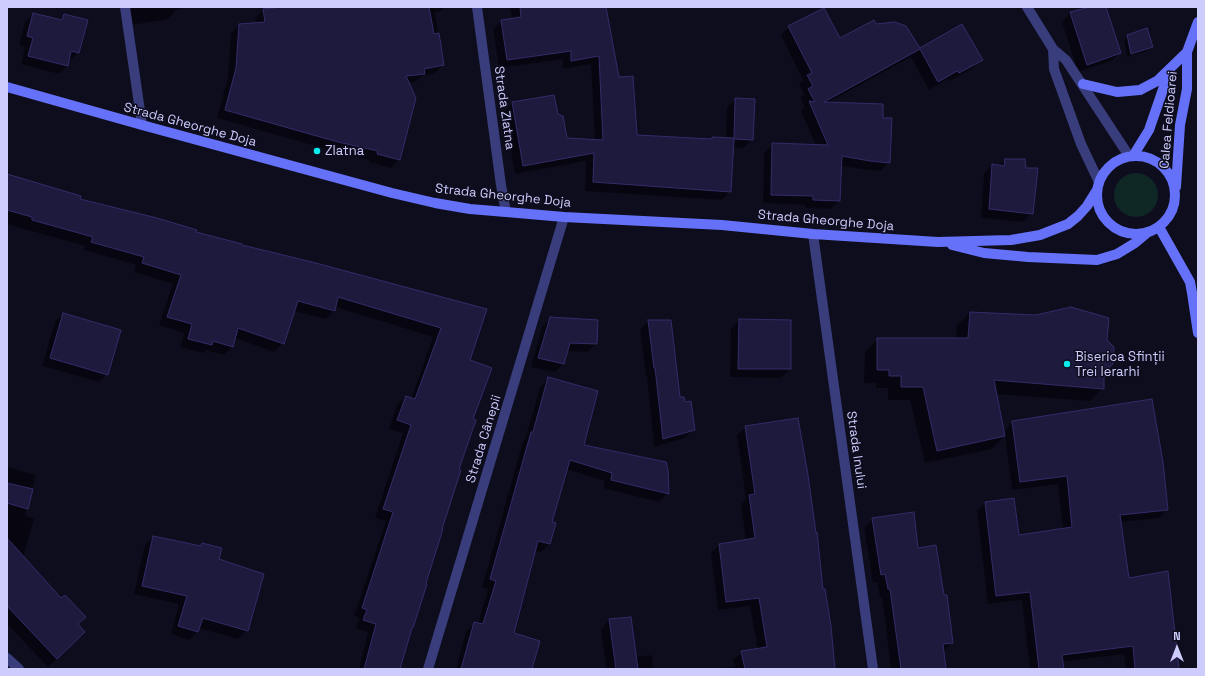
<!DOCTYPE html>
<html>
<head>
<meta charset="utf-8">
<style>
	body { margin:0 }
	#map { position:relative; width:1205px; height:676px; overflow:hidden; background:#0e0d1e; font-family:"Space Grotesk",sans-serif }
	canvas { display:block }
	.frame { position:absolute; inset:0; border:8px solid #cdccfd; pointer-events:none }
	.north { position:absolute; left:1157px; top:628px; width:40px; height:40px; -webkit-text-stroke:3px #0e0d1e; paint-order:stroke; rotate:0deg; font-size:11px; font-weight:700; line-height:16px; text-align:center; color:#cdccfd }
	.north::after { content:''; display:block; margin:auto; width:14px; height:18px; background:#cdccfd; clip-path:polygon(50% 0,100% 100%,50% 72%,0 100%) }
</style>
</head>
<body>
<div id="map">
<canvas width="1205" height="676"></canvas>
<div class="frame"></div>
<div class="north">N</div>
</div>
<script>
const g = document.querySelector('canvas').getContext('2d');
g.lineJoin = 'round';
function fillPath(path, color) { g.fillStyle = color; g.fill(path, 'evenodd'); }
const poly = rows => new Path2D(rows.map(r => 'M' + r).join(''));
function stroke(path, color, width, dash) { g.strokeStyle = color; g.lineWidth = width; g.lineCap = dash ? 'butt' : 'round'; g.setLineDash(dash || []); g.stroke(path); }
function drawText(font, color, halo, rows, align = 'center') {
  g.font = font + ' "Space Grotesk",sans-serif'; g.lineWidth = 3; g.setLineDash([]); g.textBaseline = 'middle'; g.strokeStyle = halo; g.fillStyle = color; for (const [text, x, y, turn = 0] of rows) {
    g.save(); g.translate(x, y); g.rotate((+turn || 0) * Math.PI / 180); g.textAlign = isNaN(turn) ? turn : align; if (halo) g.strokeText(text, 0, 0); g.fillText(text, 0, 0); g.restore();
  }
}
const green = poly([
	'1114 195a22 22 0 1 1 44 0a22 22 0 1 1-44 0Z'
]);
const shadow = poly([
	[129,7,189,7,176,10,168,19,132,25],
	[275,7,445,7,441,11,435,12,443,65,434,74,422,76,415,82,408,83,400,159,391,168,369,162,370,160,329,150,217,118,228,77,231,33,240,25,256,23,255,18,264,10,273,9],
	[510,7,595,7,636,136,710,140,712,138,726,139,727,107,736,99,752,139,744,148,732,147,730,192,722,200,585,191,586,161,515,174,504,112,512,103,557,114,566,139,595,141,591,64,563,69,563,59,499,68,493,29,502,21,512,19],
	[1093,7,1105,7,1120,53,1111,61,1078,72,1062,22,1070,13],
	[34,14,59,20,64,15,78,52,70,61,68,60,67,66,59,74,21,64,25,47,19,45,25,22],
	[875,25,906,27,920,50,962,26,981,59,973,68,950,81,948,79,929,90,911,57,827,103,882,119,889,162,881,171,861,169,841,166,839,200,831,209,805,208,805,205,763,203,764,153,773,144,816,145,801,111,805,107,800,98,804,94,799,84,803,80,781,35,789,27,839,40],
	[1128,36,1152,47,1147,51,1127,57,1124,40],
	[1005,160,1032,213,1023,222,981,218,984,174,992,165,999,166],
	[7,175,79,200,240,246,485,310,469,360,472,419,412,627,399,669,359,669,368,632,356,628,359,618,354,616,386,521,375,518,403,433,389,429,397,405,406,397,411,399,433,337,335,307,334,311,326,319,294,311,283,343,274,352,235,338,233,346,224,355,206,350,203,353,180,347,184,333,159,325,173,284,134,272,136,265,84,250,85,246,7,224],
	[970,313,1036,316,1103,372,1103,388,1090,401,995,394,1003,432,1013,422,1167,510,1159,518,1120,522,1128,579,1178,669,1126,669,1124,654,1062,662,1063,669,1030,669,1022,600,988,604,977,511,985,503,1013,499,1018,536,1063,530,1058,484,1012,490,1005,435,992,449,925,463,910,400,888,400,888,388,876,388,876,383,864,383,865,352,878,339,956,339,957,325],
	[63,314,107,374,99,382,42,366,55,322],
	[551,318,596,344,587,352,567,351,563,364,555,372,531,367,542,327],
	[739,320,790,321,790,369,781,378,730,377,731,329],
	[648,321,694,429,685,438,654,447,647,376,646,376,640,330],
	[548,379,583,446,668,493,659,502,603,488,605,481,566,469,551,523,555,524,549,544,541,552,535,551,512,634,530,669,456,669,466,632,475,623,478,624,488,589,482,588,523,441,526,437,540,387],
	[746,427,822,590,834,669,711,669,735,666,733,660,742,652,758,650,750,606,718,610,711,553,719,545,746,541,741,505,746,499,737,435],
	[7,467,36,475,25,515,34,519,23,557,77,624,76,640,48,667,7,624],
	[873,519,918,549,952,643,944,651,945,669,891,669,882,597,880,597,877,582,873,583,864,527],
	[153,537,199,547,202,544,217,560,247,630,238,639,198,628,197,632,189,640,171,634,179,604,134,594,145,545],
	[609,620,635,657,652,655,653,669,606,669,601,629]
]);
const building = poly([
	[283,7,429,7,434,34,439,33,444,65,424,69,425,74,406,76,416,98,400,160,377,154,378,151,338,142,225,110,236,68,239,24,265,22,263,9,283,7],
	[520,7,606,7,619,77,633,76,637,135,712,139,712,137,734,138,735,98,755,99,753,140,734,139,731,192,593,182,594,153,523,166,512,102,554,95,558,114,563,116,567,138,603,140,599,56,571,61,571,51,507,60,501,20,521,17,520,7],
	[1090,7,1106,7,1121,53,1087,65,1070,12,1090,7],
	[824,8,840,38,874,20,876,24,895,22,906,26,920,48,962,24,983,60,959,73,957,71,938,82,920,49,824,102,883,104,883,118,892,118,890,163,870,161,842,156,840,201,813,200,813,196,771,195,772,143,828,145,809,101,815,102,808,89,813,86,807,75,812,73,788,26,824,8],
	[33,13,62,20,64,14,88,20,79,53,71,51,68,66,28,56,33,38,27,36,33,13],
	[1147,28,1153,47,1131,54,1127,35,1147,28],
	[1005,159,1025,159,1026,168,1038,168,1033,214,989,209,992,164,1004,166,1005,159],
	[7,174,81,196,80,199,157,218,197,230,196,232,242,244,242,245,312,262,487,309,470,360,492,368,473,419,476,420,459,469,461,470,442,529,443,529,426,583,427,584,413,628,412,628,400,669,364,669,376,624,363,620,367,610,362,608,393,512,383,509,411,425,397,420,406,396,415,399,441,328,338,297,335,311,298,301,284,344,238,328,233,347,213,341,212,345,188,339,192,324,167,317,181,275,142,263,144,257,91,242,93,237,32,220,32,217,7,210,7,174],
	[1071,307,1109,318,1107,340,1114,347,1113,364,1104,372,1104,389,994,380,1005,436,937,451,923,387,901,387,901,376,889,376,889,370,877,370,877,338,968,338,970,312,1036,315,1071,307],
	[63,313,121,330,108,375,50,358,63,313],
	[550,317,598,320,597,344,570,343,564,364,538,358,550,317],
	[739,319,791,320,791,369,738,369,739,319],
	[648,320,671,320,680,397,684,397,685,402,691,401,695,430,663,439,655,368,654,368,648,320],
	[548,377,598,391,584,445,666,462,668,470,669,494,611,480,612,473,570,460,552,522,556,523,550,544,538,541,514,633,540,641,532,669,461,669,474,622,483,624,496,581,490,579,531,432,533,432,548,377],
	[1152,399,1163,462,1168,510,1120,515,1129,578,1168,571,1179,669,1135,669,1133,646,1062,655,1064,669,1039,669,1030,592,996,596,985,502,1014,498,1019,535,1072,527,1067,476,1020,482,1012,421,1152,399],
	[798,418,808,475,816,533,817,532,823,589,825,589,831,626,835,669,745,669,741,651,767,647,759,598,726,602,719,544,755,538,749,495,755,494,745,426,798,418],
	[7,483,33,489,28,509,7,503,7,483],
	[914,512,918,548,936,545,944,595,947,595,953,643,943,644,946,669,901,669,890,589,888,589,885,574,881,575,872,518,914,512],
	[153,536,201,546,202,543,222,548,219,559,264,574,248,631,203,618,198,632,178,626,187,596,142,586,153,536],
	[7,538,61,598,65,595,86,617,78,624,85,632,57,659,7,606,7,538],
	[631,617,638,669,616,669,609,619,631,617]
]);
const minor = poly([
	[125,7,142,125],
	[477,7,501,185,506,212],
	[813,234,873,669],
	[7,658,19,669],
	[428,669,564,217]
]);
const tertiary = poly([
	[1027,7,1053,49,1066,60,1129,156],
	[1053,49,1054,69,1081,144,1099,182]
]);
const secondary = poly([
	[1083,84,1117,92,1140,90,1157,81,1187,52],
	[7,87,142,125,392,193,435,203,470,209,506,212,564,217,722,225,813,234,938,242,1011,240,1040,235,1068,224,1078,216,1087,206,1097,190],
	'1097 195a39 39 0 1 1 78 0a39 39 0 1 1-78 0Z',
	[1133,156,1149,130,1169,72],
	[1176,187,1180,125,1187,89,1187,52,1198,22],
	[1159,227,1190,282,1192,293,1198,333],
	[952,245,984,253,1028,257,1097,260,1117,254,1135,243,1147,233]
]);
const markers = [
	[317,151,4,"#09ebec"],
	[1067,364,4,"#09ebec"]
];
const streetNames = [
	["Strada Zlatna",504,108,82],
	["Calea Feldioarei",1169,120,-85],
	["Strada Gheorghe Doja",190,125,15],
	["Strada Gheorghe Doja",503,196,6],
	["Strada Gheorghe Doja",826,221,5],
	["Strada Cânepii",484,439,-73],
	["Strada Inului",856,450,82]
];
const poiNames = [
	["Zlatna",325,151],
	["Biserica Sfinții",1075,357],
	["Trei Ierarhi",1075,372]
];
fillPath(green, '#102825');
fillPath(shadow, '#0007');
fillPath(building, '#1d1a3e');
stroke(building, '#332c69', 1);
stroke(minor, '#393d7b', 10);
stroke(tertiary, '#393d7b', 10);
stroke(secondary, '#6671f9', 10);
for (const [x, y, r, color] of markers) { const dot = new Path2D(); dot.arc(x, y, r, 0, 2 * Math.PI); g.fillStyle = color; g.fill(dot); stroke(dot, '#0e0d1e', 1.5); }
drawText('13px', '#cdccfd', '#0e0d1e', streetNames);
drawText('13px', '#cdccfd', '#0e0d1e', poiNames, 'left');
</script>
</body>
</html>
